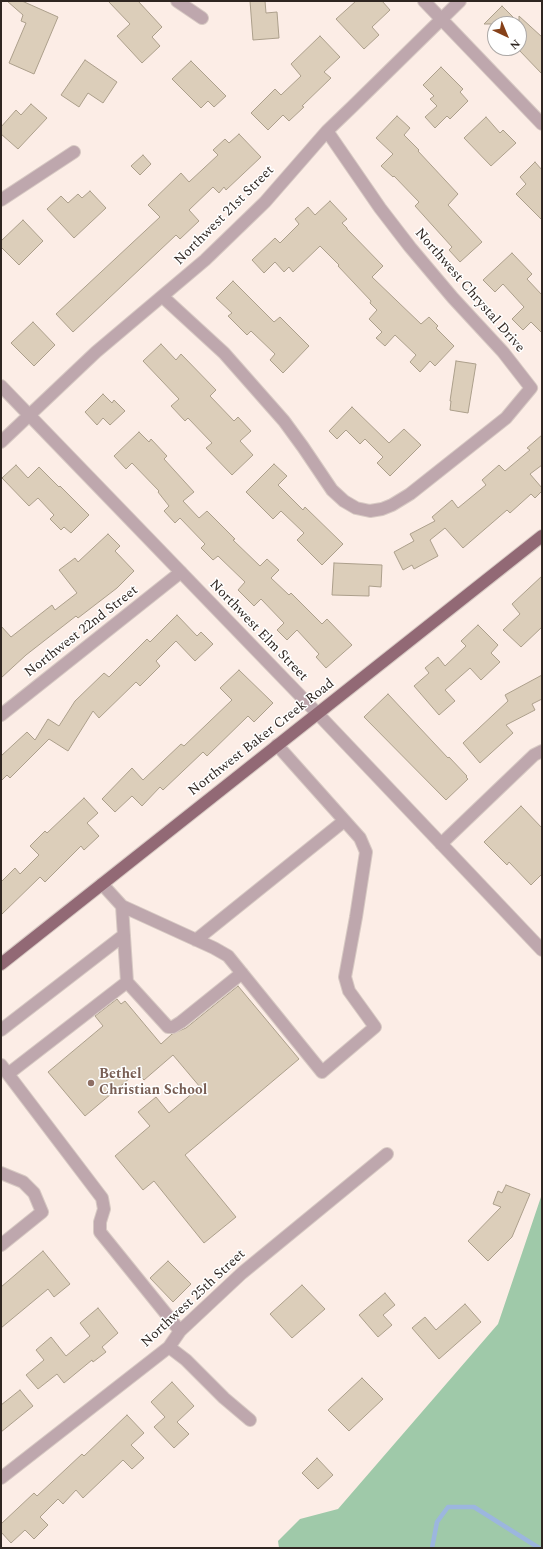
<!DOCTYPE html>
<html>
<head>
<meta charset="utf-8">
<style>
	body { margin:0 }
	#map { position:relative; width:543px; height:1549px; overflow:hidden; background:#fcede6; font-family:Spectral,serif }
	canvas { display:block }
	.frame { position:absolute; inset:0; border:2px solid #2f2621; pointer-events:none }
	.north { position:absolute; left:487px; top:16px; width:40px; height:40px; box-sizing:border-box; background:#fff; border:1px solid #aca8a6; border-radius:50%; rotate:136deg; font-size:11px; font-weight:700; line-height:16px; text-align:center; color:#2f2621 }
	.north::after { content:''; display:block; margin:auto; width:14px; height:18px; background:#864119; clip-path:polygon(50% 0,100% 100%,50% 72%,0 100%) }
</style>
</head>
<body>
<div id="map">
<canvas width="543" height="1549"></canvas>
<div class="frame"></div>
<div class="north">N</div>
</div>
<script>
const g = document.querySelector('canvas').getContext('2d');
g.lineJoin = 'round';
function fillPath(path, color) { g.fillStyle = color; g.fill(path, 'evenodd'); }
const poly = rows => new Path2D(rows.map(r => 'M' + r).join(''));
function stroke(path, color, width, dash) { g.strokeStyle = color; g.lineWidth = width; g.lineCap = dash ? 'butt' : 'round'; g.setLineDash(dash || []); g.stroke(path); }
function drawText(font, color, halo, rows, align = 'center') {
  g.font = font + ' Spectral,serif'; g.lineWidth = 3; g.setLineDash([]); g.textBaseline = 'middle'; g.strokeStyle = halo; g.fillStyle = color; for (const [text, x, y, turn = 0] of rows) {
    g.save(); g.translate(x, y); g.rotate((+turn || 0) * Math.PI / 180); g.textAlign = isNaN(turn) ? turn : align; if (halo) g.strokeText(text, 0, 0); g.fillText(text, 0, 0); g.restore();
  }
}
const forest = poly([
	[542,1194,542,1548,279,1548,278,1541,300,1519,338,1509,498,1324]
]);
const stream = poly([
	[432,1548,437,1522,448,1507,474,1507,539,1548]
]);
const building = poly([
	[7,1,22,1,58,17,34,74,9,63,26,23,21,21,23,15,7,1],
	[108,1,138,1,162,27,152,37,160,46,142,63,117,36,130,24,108,1],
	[250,1,265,1,266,13,277,12,279,38,253,40,250,1],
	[356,1,382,1,390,10,372,27,379,35,364,49,336,19,356,1],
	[502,6,519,23,519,16,542,37,542,74,519,50,519,24,484,24,502,6],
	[320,36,340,57,324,72,331,78,302,106,304,107,289,121,283,115,268,130,251,113,275,89,281,95,301,76,291,64,320,36],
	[85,60,117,82,103,103,88,93,79,107,61,95,85,60],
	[191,61,226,96,214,107,208,101,201,108,172,79,191,61],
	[441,67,463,89,460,92,468,101,450,119,447,116,435,128,425,117,437,106,430,99,434,96,423,85,441,67],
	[31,104,47,118,18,149,1,134,1,127,16,110,21,115,31,104],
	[397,116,410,128,404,135,419,150,418,151,458,194,448,205,482,242,460,262,449,250,452,247,415,206,419,202,394,176,393,177,381,166,393,154,376,138,397,116],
	[486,117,500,133,503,130,516,143,491,166,464,138,486,117],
	[239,134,261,157,226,190,224,187,219,193,213,187,189,210,199,221,180,239,176,235,73,332,56,314,160,217,148,205,181,173,189,182,218,155,213,150,225,139,229,143,239,134],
	[143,155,151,164,140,175,131,166,143,155],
	[535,162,542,170,542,220,516,194,526,184,520,177,535,162],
	[90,191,106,208,74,238,47,209,61,196,68,203,78,194,82,198,90,191],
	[330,201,347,219,342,223,347,228,347,229,383,266,372,277,421,324,429,317,438,326,436,328,454,346,435,366,430,361,420,372,410,362,416,355,395,335,385,346,376,338,382,332,369,319,377,310,370,303,371,301,338,266,339,265,320,246,293,272,289,267,284,272,275,262,264,273,252,260,275,238,280,243,299,224,295,219,308,207,315,215,330,201],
	[23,220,43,241,19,265,1,247,1,241,23,220],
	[512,253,532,274,527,279,542,295,542,333,531,322,523,330,512,319,524,307,503,284,495,292,483,280,512,253],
	[233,281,274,322,280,317,309,346,283,373,270,360,275,354,251,331,247,335,228,316,232,313,216,298,233,281],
	[33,322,55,345,34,366,11,343,33,322],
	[161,344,176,360,181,354,216,390,210,396,234,421,238,417,251,431,240,441,253,455,232,475,206,448,212,443,188,418,185,421,171,406,179,399,143,361,161,344],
	[456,361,476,364,468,413,450,410,451,401,450,401,456,361],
	[103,394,112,403,114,400,125,411,110,425,103,418,97,425,85,412,103,394],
	[352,407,389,443,404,429,421,445,390,476,377,463,383,457,365,439,360,444,346,430,337,439,329,431,352,407],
	[139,432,149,442,151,439,167,456,164,459,194,492,183,501,199,518,207,511,235,539,233,540,260,566,267,559,279,570,271,578,289,595,291,593,322,624,327,619,352,645,326,668,316,657,319,654,297,630,287,640,277,630,284,623,261,599,254,606,238,590,245,582,218,556,213,560,201,548,205,544,180,518,175,523,164,511,169,506,158,492,159,491,132,463,126,469,114,456,139,432],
	[542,435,542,465,530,474,542,488,542,491,535,498,531,494,510,513,507,510,463,548,445,528,430,540,438,556,414,569,412,565,403,570,394,552,414,541,410,534,435,521,432,517,452,500,458,508,486,485,482,480,499,465,505,471,530,450,527,448,542,435],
	[274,464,287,476,278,485,303,510,305,507,343,544,322,565,297,540,304,533,281,511,273,519,246,492,274,464],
	[16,465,28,478,39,467,59,487,60,486,89,515,71,533,64,527,61,530,50,519,54,515,38,498,29,506,2,478,16,465],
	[108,534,120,546,115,551,134,571,117,588,78,618,76,616,26,655,1,678,1,626,11,637,52,605,55,610,77,593,59,570,75,558,78,562,108,534],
	[334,563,382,565,381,587,369,586,369,596,332,595,334,563],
	[542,576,542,627,521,647,503,630,520,614,512,604,542,576],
	[177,615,197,636,201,632,213,644,195,661,176,641,156,661,160,666,140,686,136,682,99,718,93,711,68,751,49,739,10,778,7,775,1,781,1,756,27,732,35,740,48,719,59,726,75,701,104,673,109,677,147,639,150,642,177,615],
	[478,625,498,645,491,653,500,662,481,680,470,668,445,690,455,701,439,715,414,686,429,673,425,668,438,657,445,666,466,646,461,641,478,625],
	[239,670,273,703,254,722,248,716,207,756,203,752,163,790,160,787,142,806,132,796,115,812,102,799,132,768,143,780,181,744,184,746,232,700,220,688,239,670],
	[542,675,542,699,532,704,535,710,506,725,513,733,480,763,463,743,508,701,505,695,542,675],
	[388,694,448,758,449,757,467,776,466,777,468,779,446,800,364,717,388,694],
	[84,798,98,813,87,823,99,836,84,850,81,846,45,882,40,877,1,915,1,882,15,868,20,874,39,855,30,846,45,831,47,833,84,798],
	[521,806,542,828,542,874,531,885,509,862,507,865,484,842,521,806],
	[238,986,299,1059,185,1155,236,1217,204,1243,154,1181,143,1190,115,1156,150,1126,138,1112,156,1097,169,1113,200,1087,173,1055,144,1080,137,1072,85,1116,48,1072,103,1026,95,1016,117,999,121,1004,125,1001,161,1044,172,1034,186,1028,238,986],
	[506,1185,530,1194,512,1237,488,1261,468,1241,501,1207,493,1204,498,1191,502,1193,506,1185],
	[43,1251,70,1284,54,1297,48,1289,1,1328,1,1287,43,1251],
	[168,1261,191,1284,173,1302,150,1278,168,1261],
	[302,1285,325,1309,292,1338,270,1314,302,1285],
	[385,1293,395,1305,383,1315,392,1325,378,1337,359,1315,385,1293],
	[465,1304,481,1322,439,1359,412,1328,425,1317,436,1330,465,1304],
	[98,1308,118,1333,102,1347,106,1352,93,1362,92,1360,64,1383,57,1374,38,1389,26,1375,44,1360,36,1350,51,1337,66,1356,90,1336,80,1323,98,1308],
	[362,1378,383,1399,349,1431,328,1410,362,1378],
	[172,1382,194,1406,177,1422,189,1434,174,1448,154,1427,165,1417,151,1402,172,1382],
	[20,1390,33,1406,1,1432,1,1405,20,1390],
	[127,1415,144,1433,131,1445,144,1458,132,1469,123,1460,83,1498,76,1490,63,1504,58,1499,40,1517,48,1525,34,1539,25,1530,11,1543,1,1532,1,1524,34,1493,37,1496,82,1454,84,1456,127,1415],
	[317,1458,333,1475,318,1489,302,1473,317,1458]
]);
const minor = poly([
	[177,1,202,18],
	[424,1,542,124],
	[1,200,74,152],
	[163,297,224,353,284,421,303,447,332,490,344,501,356,508,370,511,382,509,392,505,410,494,506,418,531,388,503,352,453,298,410,247,380,208,327,131],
	[1,386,317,713,542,950],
	[1,442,96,352,205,260,265,202,327,131,353,106,460,1],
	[1,715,181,572],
	[441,844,534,755,542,751],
	[102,884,122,906,214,948,228,956,322,1072,375,1027,349,991,345,977,356,917,366,852,360,838,277,745],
	[122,906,127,982,168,1027,173,1027,181,1022,242,973],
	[196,940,344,821],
	[1,1030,124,935],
	[1,1065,102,1198,104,1209,100,1222,100,1232,180,1331],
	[8,1074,127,982],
	[1,1173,23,1182,34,1193,42,1212,1,1245],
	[169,1347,186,1360,224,1398,250,1420],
	[1,1478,169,1347,180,1331,242,1273,387,1154]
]);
const major = poly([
	[1,964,542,536]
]);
const markers = [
	[91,1083,4,"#8d6e63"]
];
const streetNames = [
	["Northwest 21st Street",225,216,-45],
	["Northwest Chrystal Drive",469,291,49],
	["Northwest Elm Street",258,631,46],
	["Northwest 22nd Street",82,632,-38],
	["Northwest Baker Creek Road",262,738,-38],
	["Northwest 25th Street",194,1299,-43]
];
const educationNames = [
	["Bethel",99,1075],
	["Christian School",99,1091]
];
fillPath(forest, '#9fc9a9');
stroke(stream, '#9cb6de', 4.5);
fillPath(building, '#dcceba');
stroke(building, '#ac9f8b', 1);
stroke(minor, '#d7c9c3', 14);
stroke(major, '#d7c9c3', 14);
stroke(minor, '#bea7ad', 12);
stroke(major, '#926975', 12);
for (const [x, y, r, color] of markers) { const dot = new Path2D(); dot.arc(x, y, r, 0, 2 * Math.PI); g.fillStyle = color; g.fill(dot); stroke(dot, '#fff', 1.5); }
drawText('14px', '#2f2621', '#fff', streetNames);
drawText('bold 14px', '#785e54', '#fff', educationNames, 'left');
</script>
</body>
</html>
